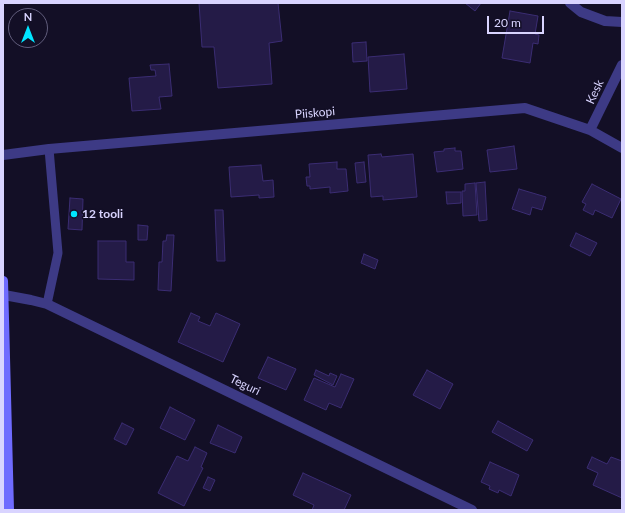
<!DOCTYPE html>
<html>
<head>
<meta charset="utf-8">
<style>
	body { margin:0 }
	#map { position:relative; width:625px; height:513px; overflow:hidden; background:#130f26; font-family:Lato,sans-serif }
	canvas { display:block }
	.frame { position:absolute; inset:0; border:4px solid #d9d4ff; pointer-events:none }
	.north { position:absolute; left:8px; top:8px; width:40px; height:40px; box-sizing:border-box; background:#130f26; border:1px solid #625e7d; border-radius:50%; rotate:0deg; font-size:11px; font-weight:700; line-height:16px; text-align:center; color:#d9d4ff }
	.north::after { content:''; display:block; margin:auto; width:14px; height:18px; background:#00e5ff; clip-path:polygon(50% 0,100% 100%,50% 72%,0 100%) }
	.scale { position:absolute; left:487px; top:16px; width:57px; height:18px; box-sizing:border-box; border:2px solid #d9d4ff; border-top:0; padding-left:5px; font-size:12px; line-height:14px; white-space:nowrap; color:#d9d4ff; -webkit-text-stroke:3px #130f26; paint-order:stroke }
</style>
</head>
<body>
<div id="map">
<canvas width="625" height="513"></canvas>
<div class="frame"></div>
<div class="north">N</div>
<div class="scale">20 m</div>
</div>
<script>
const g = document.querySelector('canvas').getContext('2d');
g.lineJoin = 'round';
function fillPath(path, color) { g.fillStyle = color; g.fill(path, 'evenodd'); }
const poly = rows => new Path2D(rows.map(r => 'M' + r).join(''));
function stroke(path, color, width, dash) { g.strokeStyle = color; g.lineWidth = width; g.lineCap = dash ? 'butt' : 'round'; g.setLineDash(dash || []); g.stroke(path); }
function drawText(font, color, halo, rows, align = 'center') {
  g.font = font + ' Lato,sans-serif'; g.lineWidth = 3.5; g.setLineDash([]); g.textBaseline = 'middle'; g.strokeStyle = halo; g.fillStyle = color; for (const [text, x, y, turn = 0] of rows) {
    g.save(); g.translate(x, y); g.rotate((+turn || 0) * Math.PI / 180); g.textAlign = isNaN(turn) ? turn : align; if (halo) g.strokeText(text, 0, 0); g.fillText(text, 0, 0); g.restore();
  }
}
const building = poly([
	[199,3,278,3,282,41,269,43,272,84,218,88,214,47,202,47,199,3],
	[465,3,481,3,475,11,465,3],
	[510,11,538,16,535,34,539,35,538,44,533,43,530,63,502,58,510,11],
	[366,42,367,61,353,62,352,43,366,42],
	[404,54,407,89,370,92,368,57,404,54],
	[169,64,172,96,159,97,161,109,132,111,129,78,156,76,155,70,151,70,150,65,169,64],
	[514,146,517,169,490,172,487,150,514,146],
	[455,148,455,151,461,151,463,169,437,172,434,152,444,151,444,149,455,148],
	[381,154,382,157,413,154,417,197,383,200,383,196,371,197,368,155,381,154],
	[337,162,337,169,346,169,348,191,330,193,330,187,310,189,310,186,307,186,306,177,310,177,309,164,337,162],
	[364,162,366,182,357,183,355,163,364,162],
	[261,165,263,181,273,180,274,197,259,198,259,195,231,197,229,167,261,165],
	[485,182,487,220,479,221,476,183,485,182],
	[475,183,477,215,463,216,462,191,465,191,465,184,475,183],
	[592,184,621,199,612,218,595,210,593,215,583,210,586,204,582,202,592,184],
	[519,189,546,197,542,210,532,207,530,215,512,209,519,189],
	[446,192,461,192,461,203,447,204,446,192],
	[70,198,83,199,82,230,68,229,70,198],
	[215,210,223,210,225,261,217,261,215,210],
	[138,225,148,226,147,240,138,240,138,225],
	[576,233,597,243,590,256,570,246,576,233],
	[167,235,174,235,171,291,158,290,159,262,162,262,163,241,166,241,167,235],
	[98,241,126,241,126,262,134,262,134,280,98,279,98,241],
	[364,254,378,260,375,269,361,263,364,254],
	[191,313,200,317,198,321,210,326,216,313,240,324,223,362,178,342,191,313],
	[268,357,296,369,286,390,258,378,268,357],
	[316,370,329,376,330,373,337,376,333,385,314,375,316,370],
	[427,370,453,384,440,409,413,395,427,370],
	[341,374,354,379,341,408,329,403,326,410,304,400,314,378,335,387,341,374],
	[170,407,195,420,185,440,160,428,170,407],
	[498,421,533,440,527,451,492,432,498,421],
	[122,423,134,429,126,445,114,439,122,423],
	[218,425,242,437,235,453,210,443,218,425],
	[195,447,207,453,201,467,203,468,184,506,158,493,177,456,188,461,195,447],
	[592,457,607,464,611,457,622,461,622,498,593,485,598,473,587,468,592,457],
	[490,462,519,475,511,496,499,490,498,493,489,489,490,486,481,482,490,462],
	[303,473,351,495,344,510,312,510,314,505,293,495,303,473],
	[208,477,215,480,210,491,203,488,208,477]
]);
const service = poly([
	[47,304,58,253,49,149]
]);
const minor = poly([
	[570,3,581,12,605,21,622,22],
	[590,130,622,65],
	[3,155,49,149,525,108,590,130,622,148]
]);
const tertiary = poly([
	[4,295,31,300,47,304,472,510]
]);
const secondary = poly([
	[3,281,9,510]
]);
const markers = [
	[74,214,4,"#00e5ff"]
];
const streetNames = [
	["Kesk",595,92,-65],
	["Piiskopi",315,113,-5],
	["Teguri",245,385,26]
];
const poiNames = [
	["12 tooli",82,214]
];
fillPath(building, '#241b47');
stroke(building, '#3b2d73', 1);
stroke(service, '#3d3a85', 9);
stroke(minor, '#3d3a85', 10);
stroke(tertiary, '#3d3a85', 10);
stroke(secondary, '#6f6bff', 10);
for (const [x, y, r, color] of markers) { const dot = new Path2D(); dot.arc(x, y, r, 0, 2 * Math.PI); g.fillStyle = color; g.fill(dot); stroke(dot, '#130f26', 1.5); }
drawText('12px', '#d9d4ff', '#130f26', streetNames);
drawText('bold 12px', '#d9d4ff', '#130f26', poiNames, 'left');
</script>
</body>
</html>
